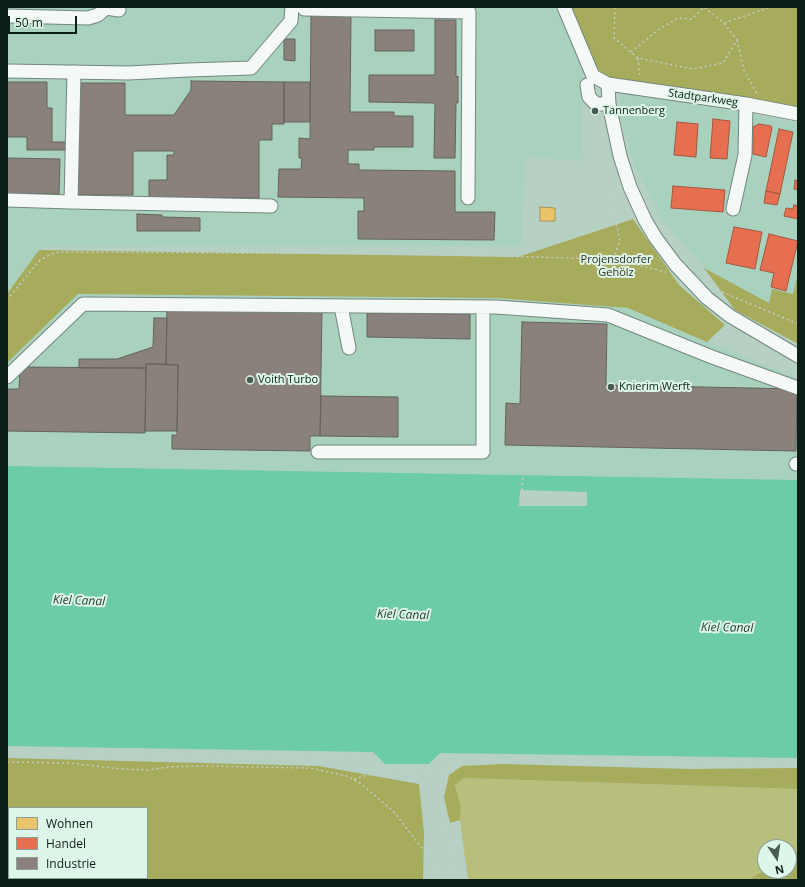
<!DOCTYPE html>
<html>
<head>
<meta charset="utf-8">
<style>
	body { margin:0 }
	#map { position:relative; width:805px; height:887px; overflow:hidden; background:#b6d0c3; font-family:"Open Sans",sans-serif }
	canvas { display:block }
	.frame { position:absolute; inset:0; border:8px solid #0c1e16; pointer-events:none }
	.legend { position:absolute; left:8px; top:807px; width:140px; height:72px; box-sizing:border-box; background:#def5e9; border:1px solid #8a9f95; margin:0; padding:5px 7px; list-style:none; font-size:12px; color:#0c1e16 }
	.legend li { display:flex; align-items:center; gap:8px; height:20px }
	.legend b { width:20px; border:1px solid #8a9f95 }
	.north { position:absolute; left:757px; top:839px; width:40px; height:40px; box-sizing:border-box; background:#def5e9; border:1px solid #8a9f95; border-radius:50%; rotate:167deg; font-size:11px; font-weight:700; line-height:16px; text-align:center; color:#0c1e16 }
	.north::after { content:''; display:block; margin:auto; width:14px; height:18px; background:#485c53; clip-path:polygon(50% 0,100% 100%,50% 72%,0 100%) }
	.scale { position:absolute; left:8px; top:16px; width:69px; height:18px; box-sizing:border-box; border:2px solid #0c1e16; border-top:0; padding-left:5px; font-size:12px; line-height:14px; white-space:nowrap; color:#0c1e16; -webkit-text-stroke:3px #def5e9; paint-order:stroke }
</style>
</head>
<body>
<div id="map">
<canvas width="805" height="887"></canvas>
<div class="frame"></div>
<ul class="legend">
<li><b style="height:11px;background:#e9c46a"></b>Wohnen</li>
<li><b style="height:11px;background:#e76f51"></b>Handel</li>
<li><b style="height:11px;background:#8a817c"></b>Industrie</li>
</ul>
<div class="north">N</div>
<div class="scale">50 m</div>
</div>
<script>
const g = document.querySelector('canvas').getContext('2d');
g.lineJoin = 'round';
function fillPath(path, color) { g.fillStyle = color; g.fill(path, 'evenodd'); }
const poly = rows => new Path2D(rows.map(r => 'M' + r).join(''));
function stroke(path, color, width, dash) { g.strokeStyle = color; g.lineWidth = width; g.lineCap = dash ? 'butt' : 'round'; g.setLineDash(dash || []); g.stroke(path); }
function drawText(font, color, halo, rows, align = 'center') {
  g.font = font + ' "Open Sans",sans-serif'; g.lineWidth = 4; g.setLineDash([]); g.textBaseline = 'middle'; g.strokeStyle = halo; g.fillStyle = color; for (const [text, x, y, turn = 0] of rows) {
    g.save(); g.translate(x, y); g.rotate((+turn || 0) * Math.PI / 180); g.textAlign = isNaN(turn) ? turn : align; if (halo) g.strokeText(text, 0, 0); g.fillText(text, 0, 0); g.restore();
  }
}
const built = poly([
	[7,7,555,7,582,67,583,161,525,157,521,246,47,247,39,250,7,294],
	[621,93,712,106,798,123,798,273,793,294,769,303,704,268,658,214,635,167,620,116],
	[78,294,496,298,628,308,798,379,798,480,7,466,7,363]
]);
const green = poly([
	[464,778,798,789,798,852,789,857,789,847,765,847,765,870,748,880,468,880,460,820,461,807,455,785]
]);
const forest = poly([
	[569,7,798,7,798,110,608,79,597,68],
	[633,219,679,285,725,325,707,342,628,308,496,298,78,294,7,363,7,294,39,250,518,257],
	[704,268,769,303,772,289,793,294,798,273,798,344,735,310],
	[7,758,319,766,419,784,424,833,423,880,7,880],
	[9,808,147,808,147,878,9,878],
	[502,764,690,769,798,768,798,789,464,778,455,785,461,807,460,820,450,823,444,797,449,775,462,766],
	[798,852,798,880,748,880,765,870,789,871,789,857]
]);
const water = poly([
	[7,466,798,480,798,758,440,753,429,764,385,764,373,752,7,746]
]);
const pier = poly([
	[520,490,587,492,587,506,519,506]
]);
const homes = poly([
	[540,207,555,208,555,221,540,221,540,207]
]);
const shops = poly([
	[713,119,730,121,727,159,710,158,713,119],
	[677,122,698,124,696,157,674,155,677,122],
	[759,124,771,126,772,128,766,157,753,154,753,127,759,124],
	[779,129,793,132,780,194,766,191,779,129],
	[795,180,798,181,798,190,794,189,795,180],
	[673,186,725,190,723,212,671,208,673,186],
	[766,191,780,194,777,205,764,203,766,191],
	[794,205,798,206,798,219,784,216,786,208,793,209,794,205],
	[734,227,762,232,755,269,726,263,734,227],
	[769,234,798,241,786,291,771,287,774,273,760,270,769,234]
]);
const industry = poly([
	[311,13,351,14,350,112,394,112,394,116,413,116,413,147,374,147,374,150,348,150,348,164,359,164,359,170,455,171,455,212,495,212,494,240,358,239,358,211,364,211,364,198,278,197,279,169,301,169,302,158,299,158,299,138,310,139,311,13],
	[435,20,456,20,456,77,458,76,458,103,456,103,455,158,434,158,435,103,369,102,369,75,435,75,435,20],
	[375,30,414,30,414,51,375,51,375,30],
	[284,39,295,39,295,61,284,60,284,39],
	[191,81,284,82,284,124,272,124,272,140,259,140,259,198,149,197,149,180,167,180,167,155,174,155,174,151,133,151,133,195,77,195,79,83,125,83,125,115,174,115,191,90,191,81],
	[7,82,47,82,47,108,52,108,52,142,68,142,68,150,27,150,27,137,7,137,7,82],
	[284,82,310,82,310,122,284,122,284,82],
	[7,158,60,159,59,194,7,194,7,158],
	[137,214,162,215,162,217,200,218,200,231,137,231,137,214],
	[167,308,322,310,320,436,310,436,310,451,172,449,172,435,177,435,178,365,166,364,167,308],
	[367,313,470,314,470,339,367,337,367,313],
	[154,318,167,318,166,364,146,364,146,368,79,368,79,359,117,359,153,347,154,318],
	[522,322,607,324,606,385,797,389,796,451,505,445,506,403,520,404,522,322],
	[146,364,178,365,177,431,145,431,146,364],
	[20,367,146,368,145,433,7,431,7,389,19,389,20,367],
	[321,396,398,397,398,437,320,436,321,396]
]);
const path = poly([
	[615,7,614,38,638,58,693,69,723,63,737,40,724,23],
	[737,40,744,70,757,94],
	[631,52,658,30,678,18,692,19,704,7,724,23,771,7],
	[638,58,640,78],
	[613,259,620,241,613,206,617,183],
	[713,288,798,324],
	[7,300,40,260,49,255,59,252,414,254,613,259,666,272],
	[522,490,523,474],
	[7,753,358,759,367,761,394,771,443,772],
	[7,762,70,763,121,769,148,770,168,767,203,766,310,768,347,776,360,783,394,812,441,873,443,880],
	[354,779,378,772,384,768],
	[457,880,440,794,443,772,452,764,462,760,798,765]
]);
const minor = poly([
	[304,7,304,9,469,12,468,198],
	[564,7,593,76,608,84,746,104,798,114],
	[106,8,119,10],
	[7,16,88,18,98,15,107,7],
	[7,71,128,73,188,70,251,68,291,21,292,7],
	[74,72,71,202,271,206],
	[608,84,609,104,620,156,630,187,645,220,655,237,675,264,707,298,730,316,798,356],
	[587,85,589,97,596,104,609,104],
	[7,200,71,202],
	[733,209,745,155,746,104],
	[341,306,349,348],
	[7,377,83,304,496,307,608,315,712,357,798,388],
	[318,452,483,452,483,307],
	[796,464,798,464]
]);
const markers = [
	[595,111,4,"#485c53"],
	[250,380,4,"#485c53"],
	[611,387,4,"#485c53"]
];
const streetNames = [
	["Stadtparkweg",703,98,8]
];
const poiNames = [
	["Tannenberg",603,111],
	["Voith Turbo",258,380],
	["Knierim Werft",619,387]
];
const parkNames = [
	["Projensdorfer",616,260],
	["Gehölz",616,273]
];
const waterNames = [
	["Kiel Canal",79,601,2],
	["Kiel Canal",403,615,2],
	["Kiel Canal",727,628,1]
];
fillPath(built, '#a8d2be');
fillPath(green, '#b8be7c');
fillPath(forest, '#a6ac5c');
fillPath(water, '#6ccca6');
fillPath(pier, '#b6d0c3');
fillPath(homes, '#e9c46a');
stroke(homes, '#a79251', 1);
fillPath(shops, '#e76f51');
stroke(shops, '#a5573f', 1);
fillPath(industry, '#8a817c');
stroke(industry, '#64635d', 1);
stroke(minor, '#73877d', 15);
stroke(path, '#c5cdc9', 1.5, [2, 3]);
stroke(minor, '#f4f8f6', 13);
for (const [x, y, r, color] of markers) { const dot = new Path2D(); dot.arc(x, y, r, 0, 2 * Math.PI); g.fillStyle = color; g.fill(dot); stroke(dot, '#def5e9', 1.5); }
drawText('11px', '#0c1e16', '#def5e9', streetNames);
drawText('11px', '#0c1e16', '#def5e9', poiNames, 'left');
drawText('11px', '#34321a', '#def5e9', parkNames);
drawText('italic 12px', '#223d31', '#def5e9', waterNames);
</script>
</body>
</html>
